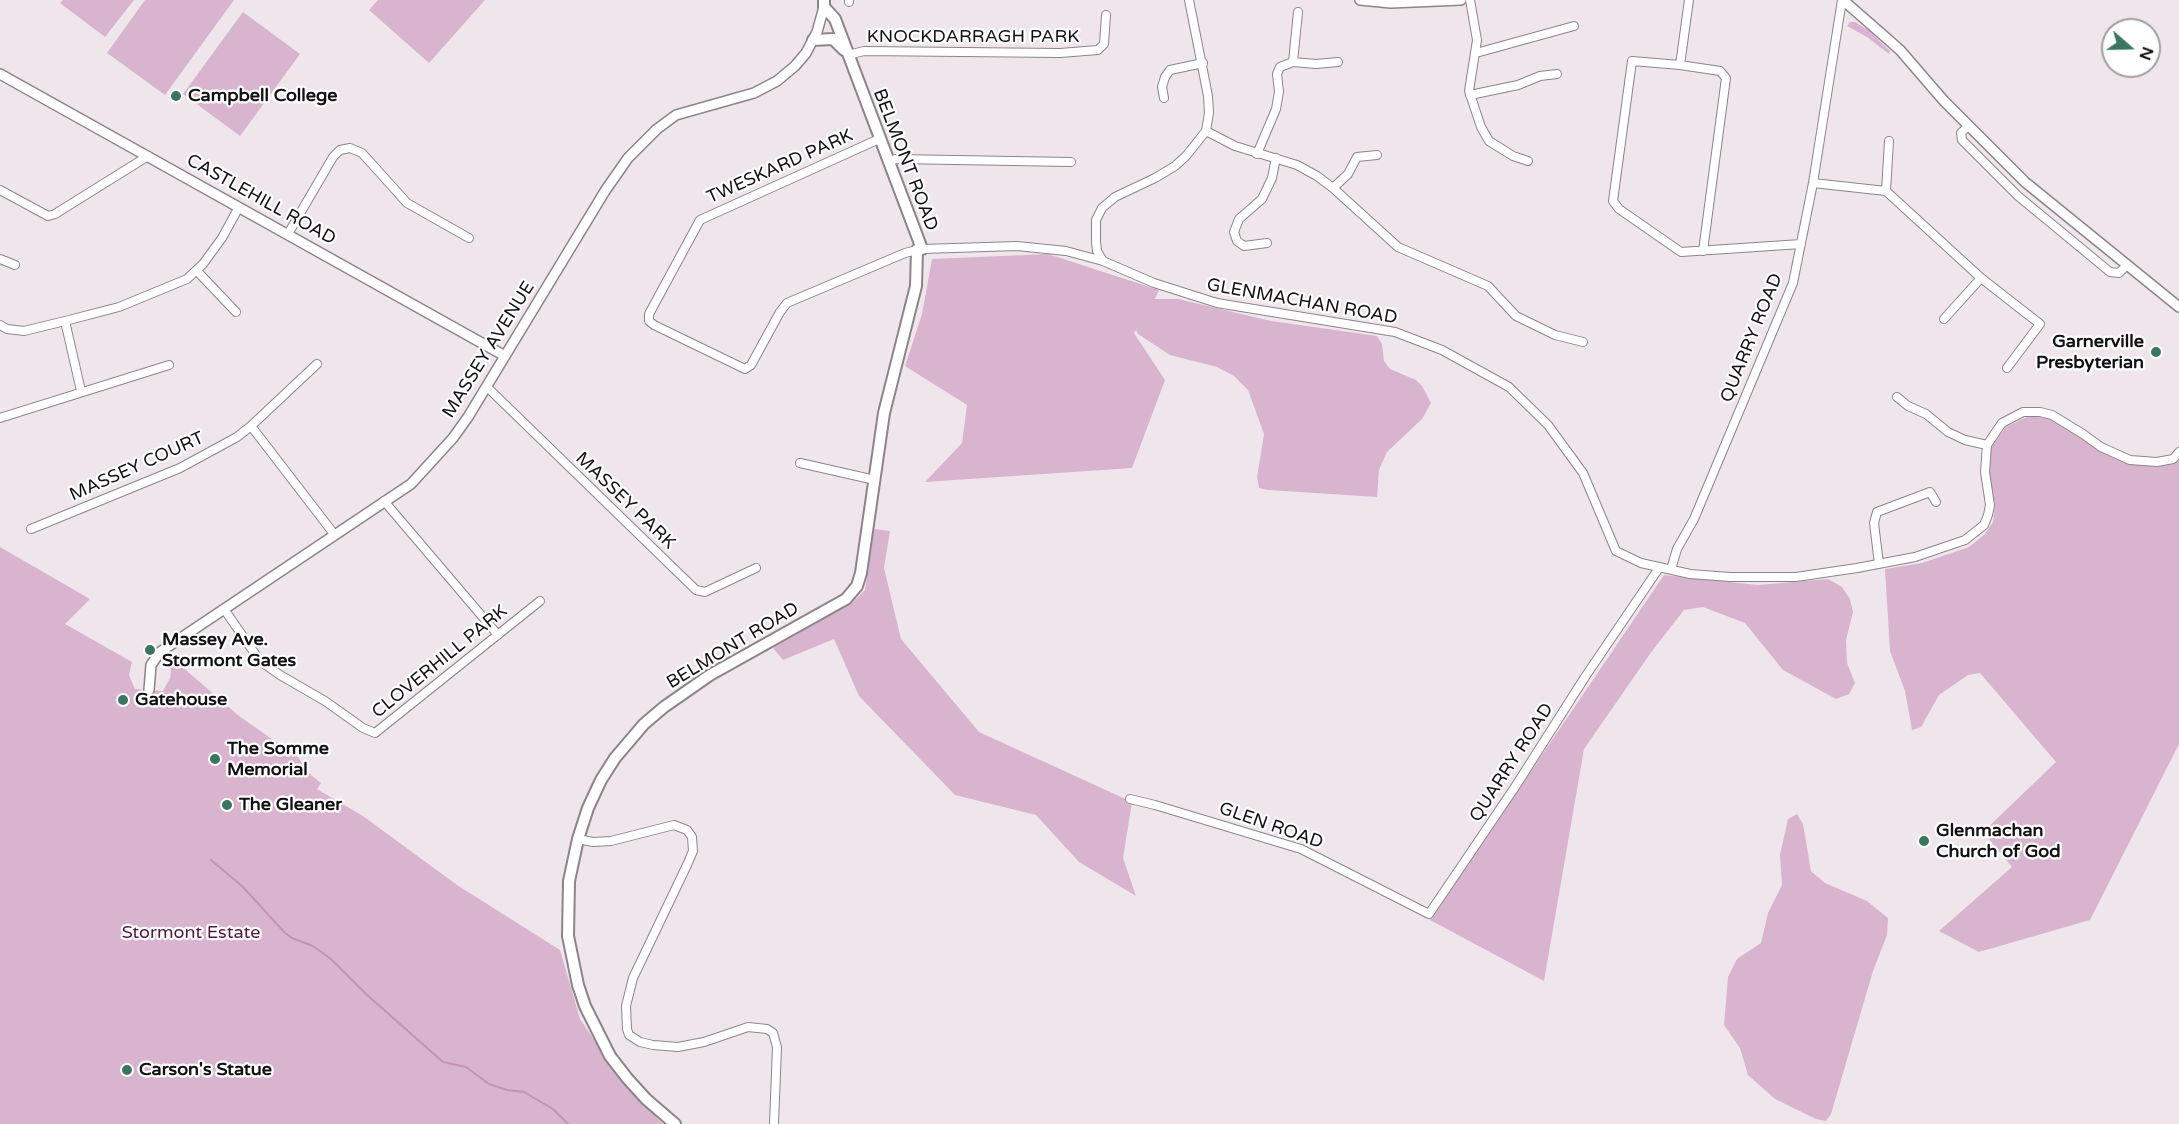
<!DOCTYPE html>
<html>
<head>
<meta charset="utf-8">
<style>
	body { margin:0 }
	#map { position:relative; width:2179px; height:1124px; overflow:hidden; background:#efe6ec; font-family:"Varela Round",sans-serif }
	canvas { display:block }
	.north { position:absolute; left:2101px; top:18px; width:60px; height:60px; box-sizing:border-box; background:#fff; border:2px solid #a09fa0; border-radius:50%; rotate:110deg; font-size:16px; font-weight:700; line-height:24px; text-align:center; color:#110f11 }
	.north::after { content:''; display:block; margin:auto; width:21px; height:27px; background:#39755f; clip-path:polygon(50% 0,100% 100%,50% 72%,0 100%) }
</style>
</head>
<body>
<div id="map">
<canvas width="2179" height="1124"></canvas>
<div class="north">N</div>
</div>
<script>
const g = document.querySelector('canvas').getContext('2d');
g.lineJoin = 'round';
function fillPath(path, color) { g.fillStyle = color; g.fill(path, 'evenodd'); }
const poly = rows => new Path2D(rows.map(r => 'M' + r).join(''));
function stroke(path, color, width, dash) { g.strokeStyle = color; g.lineWidth = width; g.lineCap = dash ? 'butt' : 'round'; g.setLineDash(dash || []); g.stroke(path); }
function drawText(font, color, halo, rows, align = 'center') {
  g.font = font + ' "Varela Round",sans-serif'; g.lineWidth = 4.5; g.setLineDash([]); g.textBaseline = 'middle'; g.strokeStyle = halo; g.fillStyle = color; for (const [text, x, y, turn = 0] of rows) {
    g.save(); g.translate(x, y); g.rotate((+turn || 0) * Math.PI / 180); g.textAlign = isNaN(turn) ? turn : align; if (halo) g.strokeText(text, 0, 0); g.fillText(text, 0, 0); g.restore();
  }
}
const green = poly([
	[63,0,134,0,105,37,60,3],
	[145,0,234,0,165,95,107,53],
	[378,0,485,0,429,63,369,10],
	[243,12,300,54,240,136,183,94],
	[1850,22,1855,22,1868,30,1890,51,1889,54,1867,37,1847,26],
	[1048,254,1159,290,1155,299,1178,299,1271,321,1377,336,1382,344,1384,361,1390,369,1416,380,1422,386,1431,403,1422,419,1387,452,1379,470,1377,497,1268,490,1259,488,1257,477,1264,434,1248,390,1234,376,1217,367,1170,355,1138,334,1136,330,1134,333,1165,380,1132,468,925,482,962,443,967,405,905,366,922,314,932,259],
	[2027,417,2045,417,2059,421,2082,436,2099,451,2116,458,2145,466,2175,463,2179,460,2179,744,2090,920,1979,952,1939,931,2012,867,1983,832,2056,762,1980,673,1968,675,1939,695,1921,727,1912,730,1905,691,1890,651,1885,569,1922,563,1969,547,1985,534,1993,522,1995,505,1988,471,1991,447,2006,427],
	[874,529,890,531,884,568,901,639,979,732,1132,802,1123,858,1136,896,1079,862,1036,815,955,795,859,696,834,639,783,660,773,648,853,602,865,590],
	[0,547,90,599,65,624,132,662,129,675,135,689,163,691,170,678,171,672,169,660,172,658,239,716,299,758,306,771,321,783,317,789,363,816,457,885,560,950,580,1019,624,1084,663,1124,0,1124],
	[1664,575,1758,585,1828,579,1842,587,1850,599,1853,612,1846,640,1847,663,1855,683,1849,694,1836,699,1783,670,1745,623,1703,607,1684,610,1652,651,1584,749,1544,981,1430,920],
	[1797,814,1803,824,1811,871,1825,883,1867,901,1888,918,1887,935,1873,971,1831,1114,1826,1121,1816,1119,1775,1099,1748,1075,1740,1048,1724,1025,1728,977,1737,959,1761,943,1768,913,1782,885,1780,855,1788,819]
]);
const stream = poly([
	[211,860,243,887,285,933,292,938,313,946,332,960,366,994,443,1062,466,1067,489,1084,507,1090,524,1092,553,1109,568,1124]
]);
const minor = poly([
	[1470,0,1477,40,1469,91,1481,127,1489,141,1513,156,1528,161],
	[1689,0,1680,65,1632,61,1613,201,1619,209,1681,252,1801,244],
	[849,2,849,0],
	[1476,53,1574,26],
	[848,55,864,51,1060,53,1098,50,1104,44,1106,15],
	[1293,62,1316,64,1338,62],
	[1680,65,1720,71,1726,78,1703,251],
	[1470,95,1518,85,1540,76,1557,74],
	[1164,98,1162,87,1165,77,1170,70,1203,63],
	[1969,125,1961,133,1962,140,2018,196,2110,272,2119,273,2127,265],
	[1206,131,1235,146,1297,165,1317,176,1333,188,1398,247,1488,286,1516,316,1555,335,1583,342],
	[879,139,700,220,649,314,649,321,654,325,745,369,751,365,780,312,787,303,905,253,917,250],
	[1257,154,1276,109,1279,92,1277,74,1280,67,1293,62,1298,12],
	[888,161,896,159,1071,162],
	[1813,183,1886,191,1981,278,2040,324,2007,368],
	[1333,188,1348,174,1357,157,1377,155],
	[0,190,48,216,55,214,148,156],
	[1886,191,1889,141],
	[288,234,333,157,340,150,350,148,362,153,407,203,469,238],
	[1267,243,1244,246,1237,241,1234,232,1239,219,1262,199,1272,178,1276,158],
	[922,249,1017,246,1066,251,1103,261,1154,283,1217,303,1395,332,1442,350,1509,387,1548,425,1583,473,1616,551,1641,563,1690,574,1730,577,1796,577,1857,568,1915,557,1965,540,1984,525,1988,515,1990,505,1985,472,1987,445,2002,423,2023,412,2040,412,2052,415,2083,434,2101,447,2130,460,2157,462,2173,459,2179,452],
	[0,259,15,265],
	[1103,261,1097,251,1096,242,1096,220,1102,208,1115,197,1155,178,1175,166,1186,156,1206,131,1209,113,1208,96,1189,0],
	[197,271,236,312],
	[1944,319,1981,278],
	[65,321,81,391],
	[0,325,7,329,24,331,65,321,119,307,187,279,203,264,222,238,239,207],
	[487,387,696,590,705,592,756,568],
	[1897,397,1908,406,1926,414,1948,432,1965,440,1987,445],
	[0,418,169,365],
	[251,426,334,534],
	[800,463,875,480],
	[384,501,498,635],
	[31,529,180,468,237,437,251,426,317,364],
	[1879,564,1874,523,1877,512,1930,492,1936,502],
	[1673,570,1672,566,1677,549,1694,519,1793,283,1813,183,1842,0],
	[224,609,260,661,280,675,325,701,363,728,375,733,540,601],
	[1130,799,1155,805,1301,849,1429,914,1515,787,1585,677,1659,568],
	[578,839,593,842,611,841,674,825,687,830,692,837,693,851,687,865,633,978,626,1006,627,1029,629,1035,640,1042,653,1045,678,1047,704,1042,748,1027,767,1029,773,1033,777,1047,774,1124]
]);
const tertiary = poly([
	[1360,0,1391,3,1461,0],
	[1843,0,1900,50,1944,101,2025,182,2179,307],
	[0,74,505,356],
	[149,690,151,665,160,652,411,484,453,438,468,417,605,191,628,158,657,129,676,115,754,93,777,81,795,66,806,53,817,32,824,7]
]);
const secondary = poly([
	[813,40,833,39,844,50],
	[675,1124,646,1099,627,1078,610,1056,585,1006,578,985,568,936,569,881,578,839,588,808,601,780,615,758,644,724,664,707,710,675,846,599,857,586,861,573,884,413,916,286,917,250,922,249,835,19,824,7,824,0]
]);
const markers = [
	[176,96,6,"#39755f"],
	[2156,352,6,"#39755f"],
	[150,650,6,"#39755f"],
	[123,700,6,"#39755f"],
	[215,759,6,"#39755f"],
	[227,805,6,"#39755f"],
	[1924,841,6,"#39755f"],
	[127,1070,6,"#39755f"]
];
const streetNames = [
	["KNOCKDARRAGH PARK",973,37],
	["BELMONT ROAD",905,160,69],
	["TWESKARD PARK",780,167,-24],
	["CASTLEHILL ROAD",261,200,29],
	["GLENMACHAN ROAD",1302,302,10],
	["QUARRY ROAD",1752,338,-68],
	["MASSEY AVENUE",489,350,-58],
	["MASSEY COURT",137,467,-24],
	["MASSEY PARK",625,501,44],
	["BELMONT ROAD",733,646,-31],
	["CLOVERHILL PARK",440,662,-39],
	["QUARRY ROAD",1512,763,-57],
	["GLEN ROAD",1271,826,19]
];
const poiNames = [
	["Campbell College",188,96],
	["Garnerville",2144,342,"right"],
	["Presbyterian",2144,363,"right"],
	["Massey Ave.",162,640],
	["Stormont Gates",162,661],
	["Gatehouse",135,700],
	["The Somme",227,749],
	["Memorial",227,770],
	["The Gleaner",239,805],
	["Glenmachan",1936,831],
	["Church of God",1936,852],
	["Carson's Statue",139,1070]
];
const parkNames = [
	["Stormont Estate",191,933]
];
fillPath(green, '#d9b4ce');
stroke(stream, '#c394b4', 2);
stroke(minor, '#8d848a', 10);
stroke(tertiary, '#8d848a', 12);
stroke(secondary, '#8d848a', 14);
stroke(minor, '#fff', 8);
stroke(tertiary, '#fff', 9);
stroke(secondary, '#fff', 10);
for (const [x, y, r, color] of markers) { const dot = new Path2D(); dot.arc(x, y, r, 0, 2 * Math.PI); g.fillStyle = color; g.fill(dot); stroke(dot, '#fff', 2); }
drawText('18px', '#110f11', '#fff', streetNames);
drawText('bold 18px', '#110f11', '#fff', poiNames, 'left');
drawText('18px', '#501743', '#fff', parkNames);
</script>
</body>
</html>
